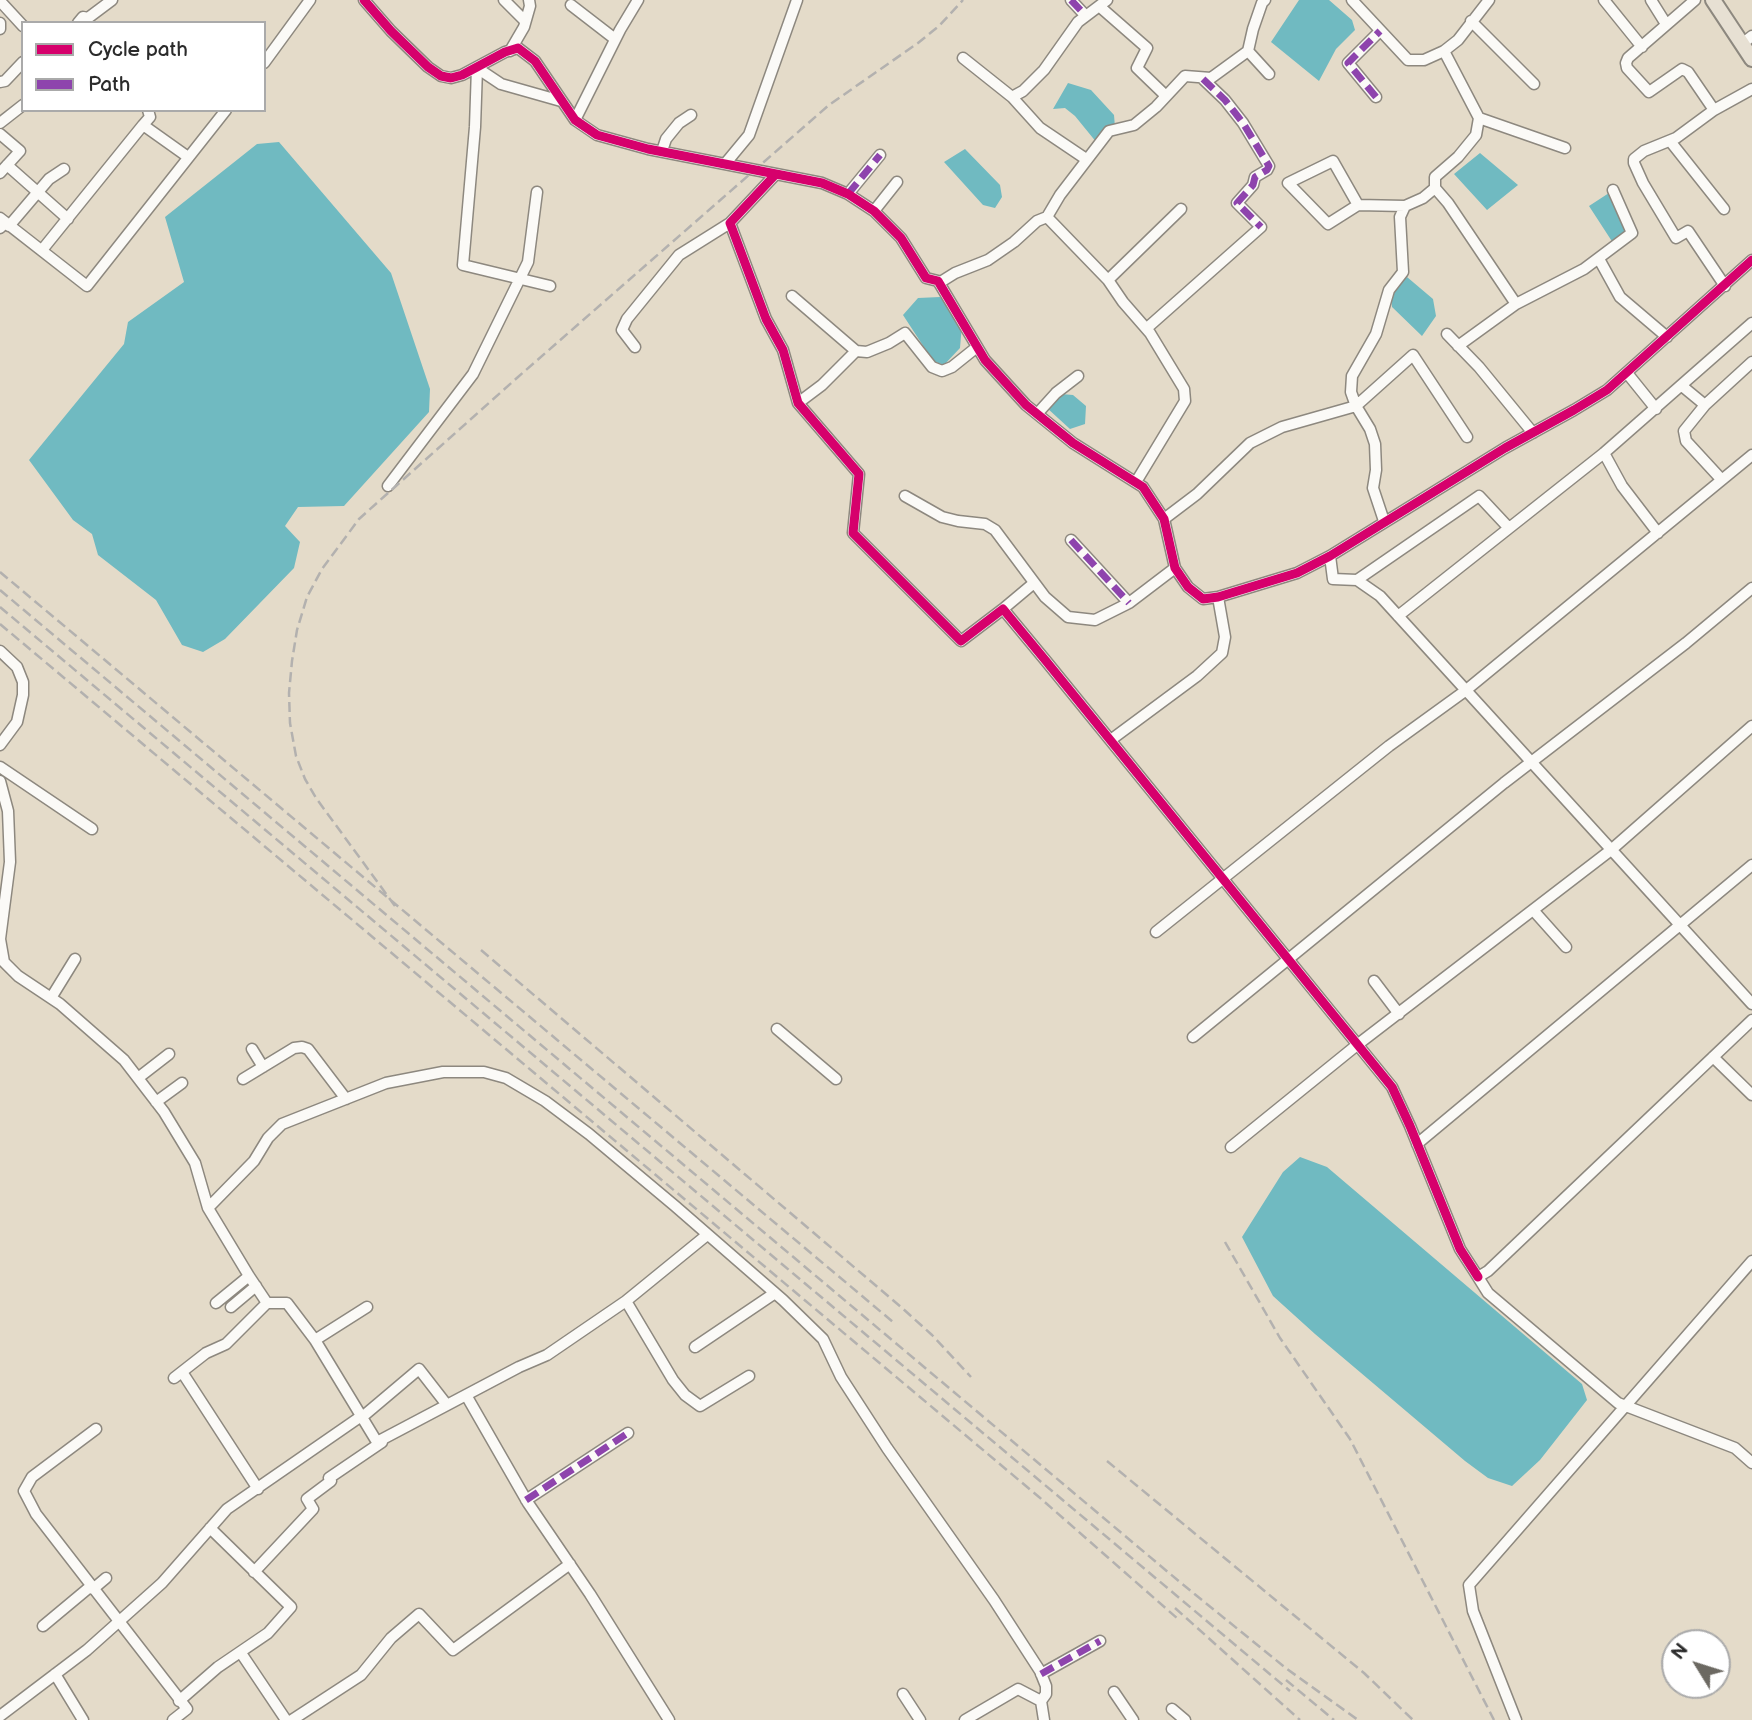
<!DOCTYPE html>
<html>
<head>
<meta charset="utf-8">
<style>
	body { margin:0 }
	#map { position:relative; width:1752px; height:1720px; overflow:hidden; background:#e4dbc9; font-family:"Balsamiq Sans",sans-serif }
	canvas { display:block }
	.legend { position:absolute; left:21px; top:21px; width:245px; height:91px; box-sizing:border-box; background:#fff; border:2px solid #aaa; margin:0; padding:9px 12px; list-style:none; font-size:21px; color:#2b2b2b }
	.legend li { display:flex; align-items:center; gap:14px; height:35px }
	.legend b { width:35px; border:2px solid #aaa }
	.north { position:absolute; left:1661px; top:1629px; width:70px; height:70px; box-sizing:border-box; background:#fff; border:2px solid #aaa; border-radius:50%; rotate:308deg; font-size:19px; font-weight:700; line-height:28px; text-align:center; color:#2b2b2b }
	.north::after { content:''; display:block; margin:auto; width:24px; height:32px; background:#6c6962; clip-path:polygon(50% 0,100% 100%,50% 72%,0 100%) }
</style>
</head>
<body>
<div id="map">
<canvas width="1752" height="1720"></canvas>
<ul class="legend">
<li><b style="height:9px;background:#d6006c"></b>Cycle path</li>
<li><b style="height:9px;background:#8e44ad"></b>Path</li>
</ul>
<div class="north">N</div>
</div>
<script>
const g = document.querySelector('canvas').getContext('2d');
g.lineJoin = 'round';
function fillPath(path, color) { g.fillStyle = color; g.fill(path, 'evenodd'); }
const poly = rows => new Path2D(rows.map(r => 'M' + r).join(''));
function stroke(path, color, width, dash) { g.strokeStyle = color; g.lineWidth = width; g.lineCap = dash ? 'butt' : 'round'; g.setLineDash(dash || []); g.stroke(path); }
const water = poly([
	[1299,0,1329,0,1352,20,1355,30,1336,49,1319,81,1271,42],
	[1068,83,1091,90,1114,115,1115,127,1097,143,1075,116,1065,108,1053,109],
	[279,142,391,273,430,389,429,412,344,506,298,507,285,526,300,542,294,568,225,639,203,652,182,645,156,600,98,555,92,534,73,520,29,460,124,344,128,322,184,282,165,217,257,144],
	[965,149,1000,185,1002,197,995,208,983,205,944,162],
	[1480,153,1518,185,1487,210,1454,174],
	[1609,193,1629,222,1629,233,1615,246,1589,206],
	[1407,277,1433,299,1436,316,1422,336,1392,307,1390,290],
	[940,297,962,324,960,348,944,365,933,361,903,315,918,298],
	[1061,394,1073,395,1086,406,1085,424,1070,429,1047,408],
	[1300,1157,1327,1167,1582,1384,1587,1400,1540,1460,1512,1486,1488,1478,1465,1461,1315,1334,1273,1296,1242,1237,1283,1172]
]);
const minor = poly([
	[364,0,391,31,428,67,441,76,451,78,462,75,505,52,518,48,535,61,575,120,597,135,648,149,822,183,848,194,874,211,901,238,926,278,938,281,985,360,1026,405,1073,443,1143,487,1164,519,1175,568,1188,587,1203,599,1218,597,1297,573,1330,556,1505,448,1574,410,1607,390,1752,260],
	[504,0,525,21],
	[1071,0,1085,15],
	[1352,0,1408,60,1424,60,1444,51,1458,40,1489,0],
	[1604,0,1642,47],
	[1651,0,1666,24],
	[1695,0,1628,58,1626,63,1627,68,1649,92,1682,69,1688,72,1714,110],
	[0,1,23,26],
	[571,5,615,39],
	[1099,6,1147,48,1137,68,1166,96],
	[1471,21,1534,84],
	[0,23,0,29],
	[78,23,83,17,88,18,112,0],
	[1742,44,1752,36],
	[510,51,524,27,530,6,529,0],
	[1248,51,1269,74],
	[963,58,1012,97,1040,128,1086,159],
	[264,63,310,0],
	[0,82,5,81,23,62],
	[1012,97,1023,91,1044,70,1078,22,1107,0],
	[1376,97,1348,63,1380,31],
	[1479,118,1565,148],
	[575,120,620,30,638,0],
	[0,123,23,105],
	[143,125,188,157],
	[0,134,20,151,0,173],
	[1670,141,1724,209],
	[662,151,666,139,679,123,691,115],
	[725,164,749,135,797,0],
	[7,165,68,219],
	[775,175,730,223,766,319,783,350,798,403,859,474,853,533,961,641,1003,609,1046,661,1392,1087,1410,1126,1460,1249,1478,1277],
	[1435,188,1448,203,1516,304,1584,269,1632,233,1613,190],
	[848,194,880,155],
	[1358,205,1333,161,1288,183,1328,224,1358,205,1405,206,1423,198,1435,188,1435,177,1458,157,1476,135,1479,118,1444,51],
	[1405,206,1400,217,1403,272,1389,290,1376,334,1352,376,1351,392,1356,406,1413,355,1467,437],
	[874,211,897,182],
	[1047,217,1108,280,1123,302,1150,333,1184,389,1185,401,1136,482],
	[0,218,87,286,226,110],
	[0,228,5,223,9,226,49,179,64,169],
	[42,250,143,125,150,117,148,110],
	[1599,259,1620,297,1667,337],
	[1108,280,1181,209],
	[939,283,955,273,988,260,1014,242,1037,221,1047,217,1060,195,1109,131,1134,125,1156,107,1185,76,1211,78,1248,51,1253,29,1262,3,1265,0],
	[550,286,463,265,475,127,477,68,501,84,561,101],
	[1725,286,1688,231,1676,238,1643,183,1634,163,1634,159,1644,151,1676,138,1714,110,1752,89],
	[792,296,856,351,867,352,889,343,905,333,932,367,942,371,952,367,977,347],
	[1147,328,1261,227,1237,203,1253,185,1255,177,1267,170,1269,166,1243,123,1225,100,1203,79],
	[1447,334,1479,367,1533,433],
	[1458,346,1516,304],
	[635,347,622,330,627,319,679,255,730,223],
	[1627,373,1656,409],
	[1682,386,1705,405],
	[798,403,822,385,856,351],
	[1037,414,1056,393,1078,376],
	[1604,453,1622,486,1658,533],
	[1721,479,1686,441,1684,431,1705,405,1752,362],
	[388,486,473,374,528,262,537,192],
	[905,496,942,517,958,521,985,524,995,530,1045,597,1068,617,1095,620,1129,603,1175,568],
	[1164,519,1197,494,1250,443,1282,427,1356,406,1370,429,1375,444,1376,470,1373,488,1384,521],
	[1071,540,1129,603],
	[1330,556,1333,579,1357,580,1380,596,1752,1004],
	[1357,580,1479,496,1508,527],
	[1003,609,1034,583],
	[1398,616,1604,453,1752,323],
	[0,651,17,667,23,682,23,695,17,722,0,745],
	[1112,739,1197,676,1222,653,1225,637,1218,597],
	[0,767,92,829],
	[0,781,8,811,10,862,0,939,4,962,18,976,60,1004,124,1060,164,1112,195,1163,208,1208,249,1276,267,1303,287,1303,315,1340,377,1442,466,1395,528,1503,590,1594,669,1720],
	[1533,910,1566,947],
	[1156,932,1389,746,1465,691,1752,455],
	[1374,981,1399,1014],
	[51,998,75,959],
	[1752,1020,1488,1271,1478,1277,1488,1293,1618,1403,1735,1448,1752,1463],
	[777,1029,836,1079],
	[1193,1037,1504,783,1686,643,1752,588],
	[252,1049,263,1067],
	[1713,1057,1752,1095],
	[138,1078,169,1054],
	[243,1079,294,1048,302,1047,308,1049,346,1099],
	[156,1102,182,1083],
	[1417,1144,1752,865],
	[1231,1147,1357,1045,1611,850,1752,726],
	[208,1208,254,1161,268,1138,282,1124,386,1083,443,1072,484,1072,506,1078,545,1101,589,1134,675,1206,783,1300,823,1339,841,1377,887,1448,994,1600,1040,1671,1046,1686,1046,1694,1041,1701,1044,1720],
	[626,1301,673,1380,685,1395,700,1406,749,1376],
	[216,1303,249,1276],
	[231,1307,256,1286],
	[315,1340,367,1307],
	[695,1347,775,1293],
	[182,1372,258,1489],
	[174,1378,206,1353,226,1344,267,1303],
	[466,1395,519,1367,547,1355,626,1301,707,1235],
	[361,1418,419,1369,447,1405],
	[96,1429,32,1477,24,1491,36,1514,187,1709,173,1720],
	[526,1500,628,1433],
	[254,1572,313,1509,307,1499,331,1481,329,1478,382,1442],
	[93,1589,106,1578],
	[43,1626,91,1586],
	[241,1653,286,1720],
	[55,1674,83,1720],
	[1041,1674,1100,1641],
	[1114,1692,1133,1720],
	[903,1694,920,1720],
	[179,1701,218,1667,268,1633,291,1607,210,1528],
	[1172,1709,1185,1720],
	[0,1716,87,1650,162,1583,227,1509,360,1417],
	[292,1720,361,1675,391,1638,419,1614,453,1650,570,1564],
	[965,1720,1018,1689,1041,1701],
	[1516,1720,1473,1611,1469,1585,1752,1261]
]);
const primary = poly([
	[1713,0,1752,59]
]);
const rail = poly([
	[0,572,893,1322],
	[0,590,1181,1583,1287,1669,1358,1720],
	[0,607,1290,1691],
	[0,624,1039,1497,1178,1619],
	[395,906,316,798,305,779,296,756,290,723,289,693,292,661,297,630,307,597,322,569,359,519,518,377,829,105,918,43,939,26,963,0],
	[481,950,901,1307,932,1335,971,1377],
	[1225,1242,1280,1338,1350,1439,1494,1720],
	[1107,1461,1364,1673,1413,1720],
	[1175,1608,1300,1720],
	[1286,1680,1334,1720]
]);
const quiet = poly([
	[1071,0,1085,15],
	[1203,79,1225,100,1243,123,1269,166,1267,170,1255,177,1253,185,1237,203,1261,227],
	[1376,97,1348,63,1380,31],
	[848,194,880,155],
	[1071,540,1129,603],
	[526,1500,628,1433],
	[1041,1674,1100,1641]
]);
const cycleway = poly([
	[364,0,391,31,428,67,441,76,451,78,462,75,505,52,518,48,535,61,575,120,597,135,648,149,822,183,848,194,874,211,901,238,926,278,938,281,985,360,1026,405,1073,443,1143,487,1164,519,1175,568,1188,587,1203,599,1218,597,1297,573,1330,556,1505,448,1574,410,1607,390,1752,260],
	[775,175,730,223,766,319,783,350,798,403,859,474,853,533,961,641,1003,609,1046,661,1392,1087,1410,1126,1460,1249,1478,1277]
]);
fillPath(water, '#70bac1');
stroke(minor, '#8d887f', 13);
stroke(primary, '#8d887f', 18);
stroke(minor, '#fbfaf7', 10);
stroke(primary, '#e7e0d3', 14);
stroke(rail, '#b3b1af', 2.5, [10, 5]);
stroke(quiet, '#8e44ad', 7, [14, 7]);
stroke(cycleway, '#d6006c', 9);
</script>
</body>
</html>
